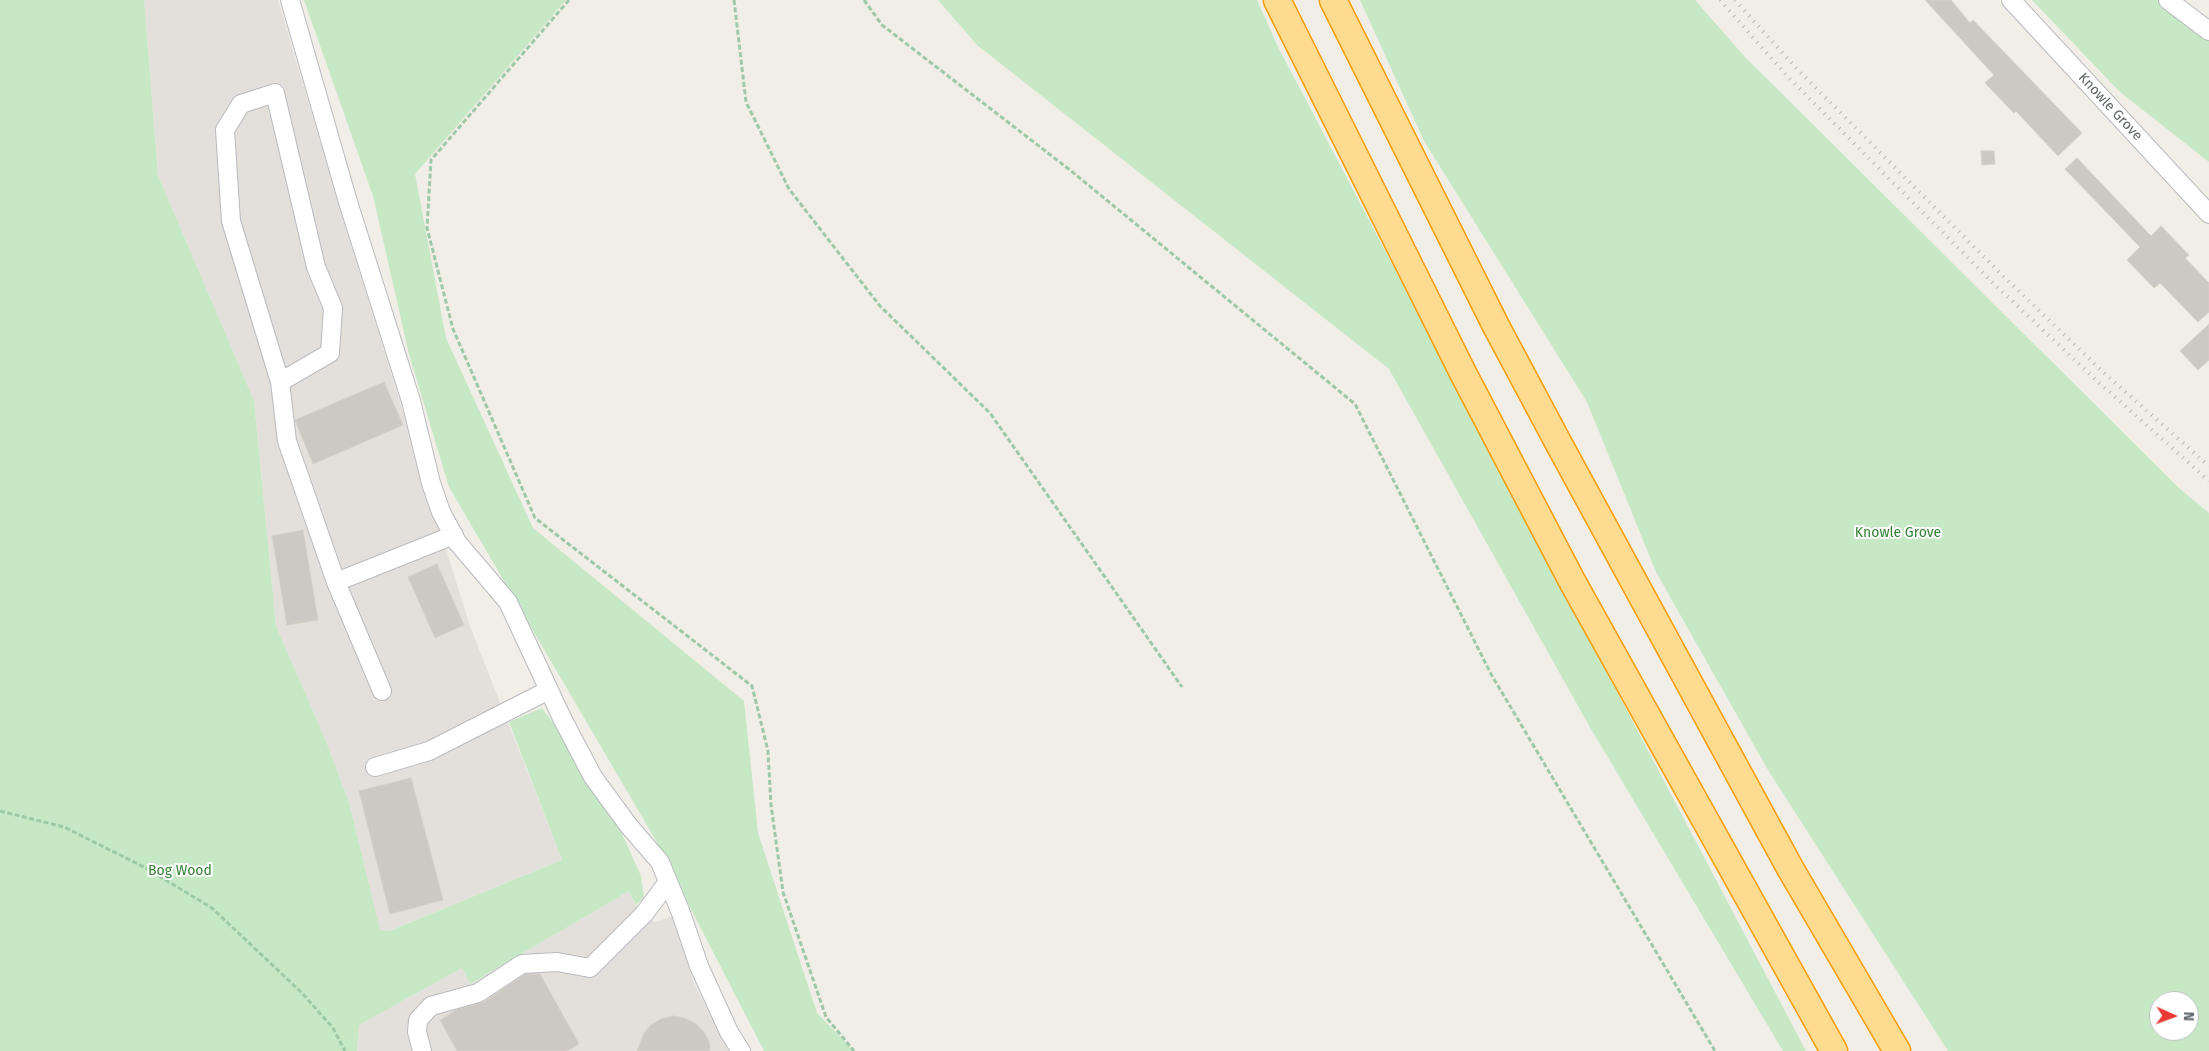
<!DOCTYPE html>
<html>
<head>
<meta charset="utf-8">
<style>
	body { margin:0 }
	#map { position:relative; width:2209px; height:1051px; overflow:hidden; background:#f1eee7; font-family:"Fira Sans",sans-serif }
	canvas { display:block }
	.north { position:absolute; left:2149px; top:991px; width:50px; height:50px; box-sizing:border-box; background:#fff; border:1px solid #bfc1c3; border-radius:50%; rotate:92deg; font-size:14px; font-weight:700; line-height:20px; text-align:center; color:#5f6368 }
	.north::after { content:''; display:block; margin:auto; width:18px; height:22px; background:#ea3834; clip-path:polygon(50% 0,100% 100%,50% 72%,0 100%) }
</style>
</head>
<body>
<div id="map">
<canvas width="2209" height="1051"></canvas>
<div class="north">N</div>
</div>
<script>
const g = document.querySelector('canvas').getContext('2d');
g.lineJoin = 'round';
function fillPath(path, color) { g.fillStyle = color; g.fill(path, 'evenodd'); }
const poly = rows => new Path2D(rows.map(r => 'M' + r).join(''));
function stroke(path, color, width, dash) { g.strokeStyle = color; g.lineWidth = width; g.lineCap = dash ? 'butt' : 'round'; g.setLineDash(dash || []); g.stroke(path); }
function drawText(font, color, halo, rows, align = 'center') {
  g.font = font + ' "Fira Sans",sans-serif'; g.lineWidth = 4; g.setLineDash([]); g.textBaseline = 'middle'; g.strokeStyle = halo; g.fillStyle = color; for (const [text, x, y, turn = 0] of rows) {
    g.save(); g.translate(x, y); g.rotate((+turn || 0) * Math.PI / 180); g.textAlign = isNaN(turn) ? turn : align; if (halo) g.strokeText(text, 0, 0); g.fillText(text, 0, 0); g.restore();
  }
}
const industrial = poly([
	[144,0,278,0,343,219,470,626,562,860,388,931,380,931,349,802,325,739,276,626,254,401,158,175],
	[629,891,636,905,654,922,674,916,693,981,729,1051,357,1051,359,1025,462,968,470,984]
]);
const green = poly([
	[0,0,144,0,158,175,254,401,276,626,325,739,349,802,380,930,389,931,562,860,509,722,542,708,573,750,623,836,641,876,644,897,636,905,629,891,470,984,462,968,359,1025,357,1051,0,1051],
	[304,0,566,0,415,174,446,338,533,528,744,701,758,833,817,1013,854,1051,764,1051,655,839,449,487,409,354,373,196],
	[938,0,1257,0,1278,47,1806,1051,1783,1051,1591,729,1389,369,977,45],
	[1360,0,1695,0,1745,57,2179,488,2209,513,2209,1051,1948,1051,1768,770,1656,572,1587,402,1424,141],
	[2159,1001,2189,1001,2189,1031,2159,1031],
	[2032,0,2157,0,2209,40,2209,162,2120,92]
]);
const building = poly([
	[1925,0,1951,0,1970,23,1973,20,2082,133,2058,156,2016,111,2014,113,1985,83,1994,75,1925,0],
	[1981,151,1994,151,1995,164,1982,165,1981,151],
	[2077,158,2151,236,2161,226,2189,255,2185,258,2209,283,2209,312,2198,322,2160,283,2154,288,2127,260,2140,247,2065,169,2077,158],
	[2209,324,2209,360,2198,370,2180,351,2209,324],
	[384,382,403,425,313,464,295,420,384,382],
	[303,530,318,620,287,625,272,536,303,530],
	[437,564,464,625,435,638,408,577,437,564],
	[411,778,443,900,390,914,359,791,411,778],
	[525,974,540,974,579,1044,567,1051,457,1051,440,1020,458,1009,484,1002,525,974],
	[673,1016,684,1018,695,1023,703,1031,709,1041,710,1051,637,1051,644,1033,651,1025,661,1019,673,1016]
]);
const path = poly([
	[569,0,431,160,427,228,453,329,535,518,752,686,768,751,771,805,783,892,826,1017,854,1051],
	[734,0,746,102,789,189,880,306,990,413,1182,687],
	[864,0,882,25,1070,170,1355,404,1491,674,1715,1051],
	[0,811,64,827,144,867,212,908,302,993,333,1028,345,1051]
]);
const minor = poly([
	[290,0,348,202,411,401,431,483,441,512,457,542,508,602,562,718,593,777,629,826,660,862,681,913,699,966,729,1032,741,1051],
	[2011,0,2209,214],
	[2168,0,2209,31],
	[280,382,330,353,333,308,316,267,275,93,241,104,225,130,231,221,280,382,287,441,336,582,382,691],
	[336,582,454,535],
	[375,767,429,751,549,690],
	[422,1051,417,1032,418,1020,431,1006,478,993,522,964,557,962,590,968,644,914,668,882]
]);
const highway = poly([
	[1277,0,1463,373,1572,581,1834,1051],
	[1333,0,1496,326,1560,446,1790,868,1897,1051]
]);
const rail = poly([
	[1720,0,1787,76,1992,282,2096,380,2209,481],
	[1735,0,1796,68,2000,273,2103,372,2209,466]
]);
const streetNames = [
	["Knowle Grove",2110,107,47]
];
const parkNames = [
	["Knowle Grove",1898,533],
	["Bog Wood",180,871]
];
fillPath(industrial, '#e3e0dc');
fillPath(green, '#c6e8c4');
fillPath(building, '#ccc9c4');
stroke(building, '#d6d0c5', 1);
stroke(minor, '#b8babe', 20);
stroke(highway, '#f89d00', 29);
stroke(path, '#9dc9a8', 3, [5, 2.5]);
stroke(minor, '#fff', 18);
stroke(highway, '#fddc92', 26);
stroke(rail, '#b6b7b8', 4, [1, 6]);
drawText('14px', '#5f6368', '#fff', streetNames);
drawText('14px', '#348234', '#fff', parkNames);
</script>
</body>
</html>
